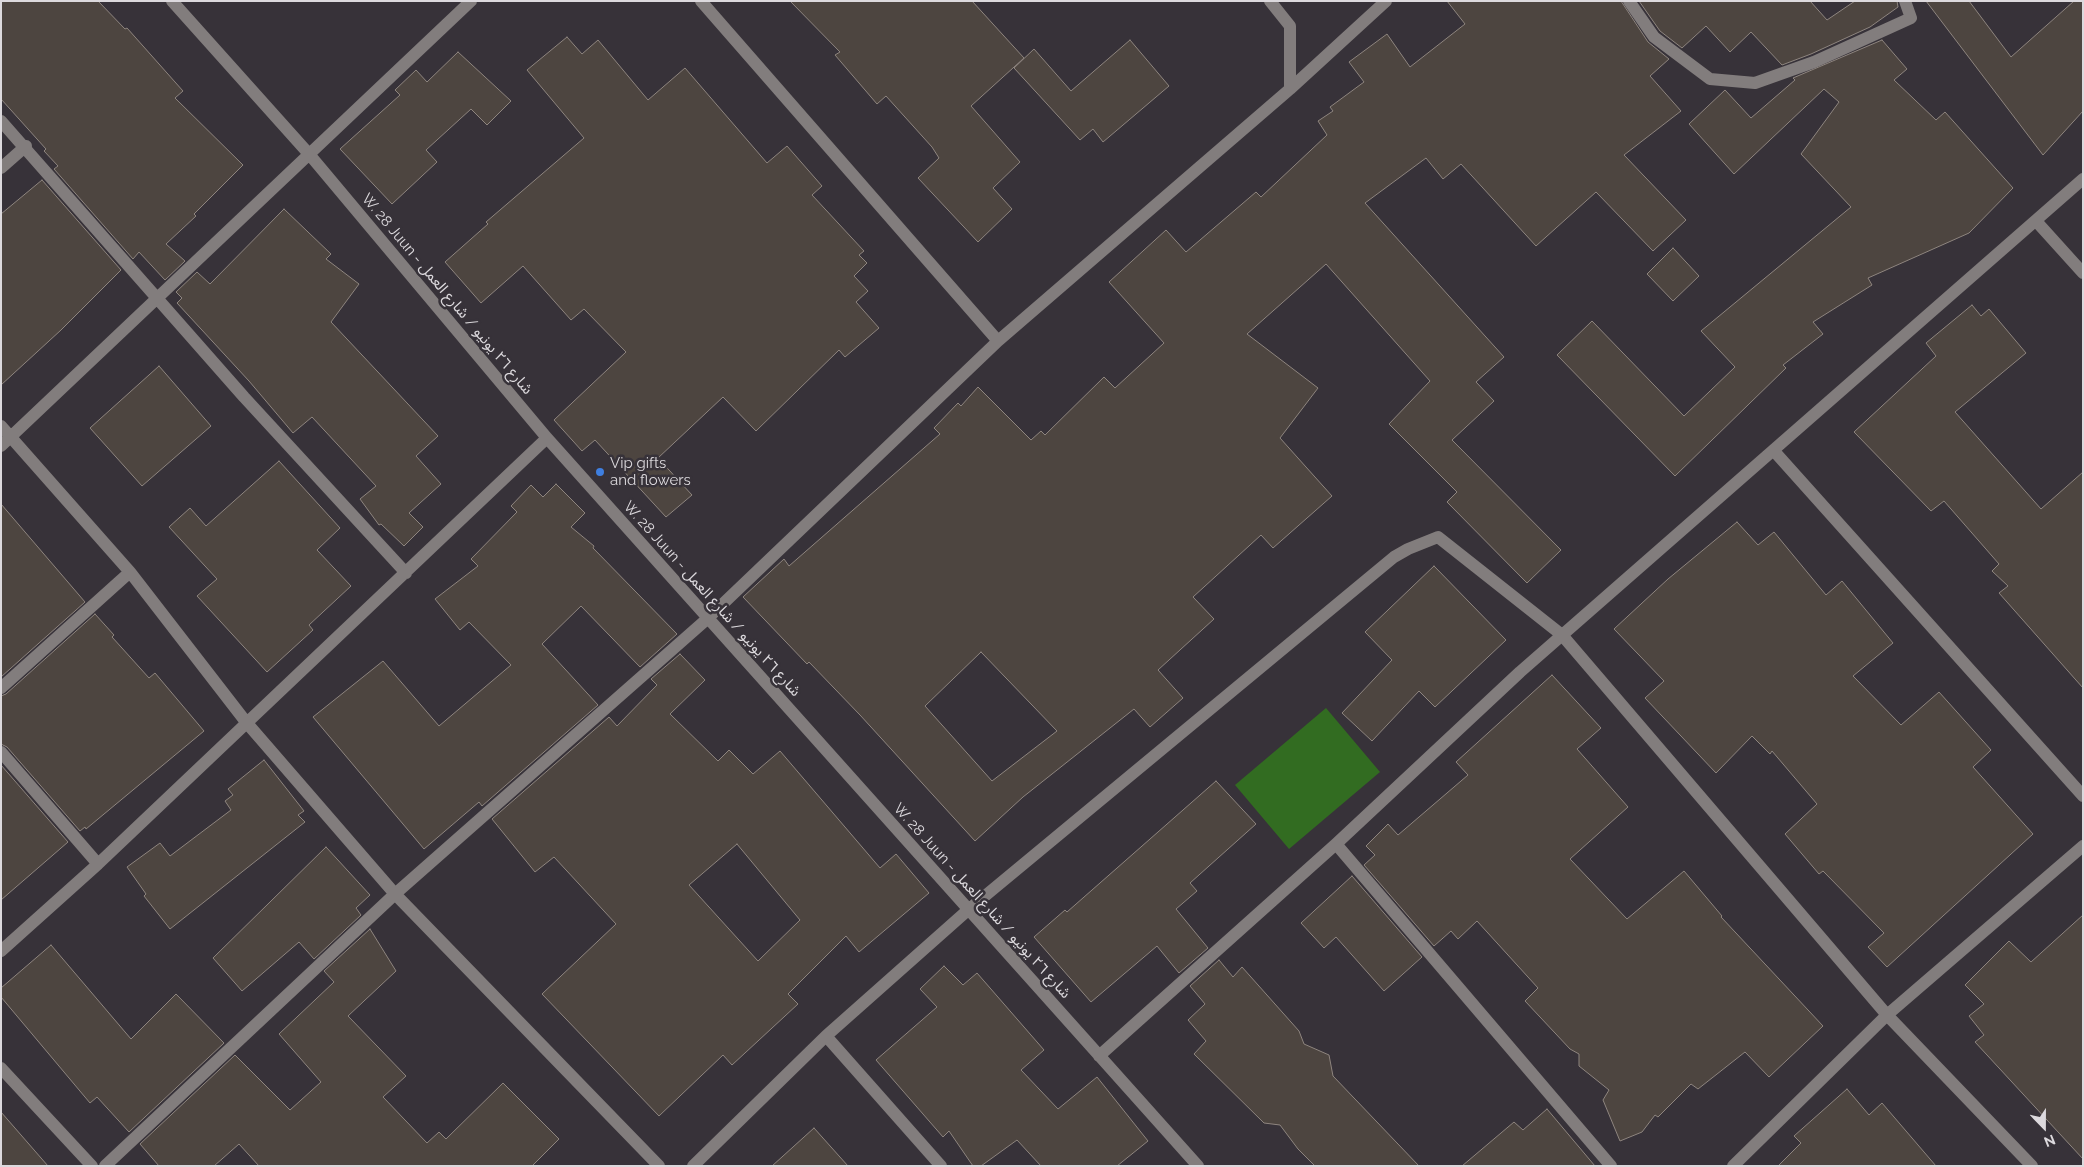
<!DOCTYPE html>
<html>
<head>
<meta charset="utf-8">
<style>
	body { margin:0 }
	#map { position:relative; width:2084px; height:1167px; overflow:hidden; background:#373239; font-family:Raleway,sans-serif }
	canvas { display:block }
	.frame { position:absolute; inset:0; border:2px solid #dcd9dd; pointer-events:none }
	.north { position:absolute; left:2019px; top:1102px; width:50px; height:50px; -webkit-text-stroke:4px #373239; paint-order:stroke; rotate:158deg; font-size:14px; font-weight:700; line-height:20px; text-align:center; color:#dcd9dd }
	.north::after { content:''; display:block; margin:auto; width:18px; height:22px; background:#dcd9dd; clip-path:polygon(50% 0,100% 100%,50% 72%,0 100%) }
</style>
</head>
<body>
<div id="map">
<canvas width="2084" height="1167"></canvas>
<div class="frame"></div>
<div class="north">N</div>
</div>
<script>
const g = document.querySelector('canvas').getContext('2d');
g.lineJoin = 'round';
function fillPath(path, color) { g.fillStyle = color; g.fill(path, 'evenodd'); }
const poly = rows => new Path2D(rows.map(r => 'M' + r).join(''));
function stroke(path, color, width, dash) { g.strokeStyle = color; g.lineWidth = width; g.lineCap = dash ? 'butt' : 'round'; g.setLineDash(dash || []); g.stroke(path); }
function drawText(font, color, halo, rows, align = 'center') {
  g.font = font + ' Raleway,"Noto Sans Arabic",sans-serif'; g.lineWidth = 5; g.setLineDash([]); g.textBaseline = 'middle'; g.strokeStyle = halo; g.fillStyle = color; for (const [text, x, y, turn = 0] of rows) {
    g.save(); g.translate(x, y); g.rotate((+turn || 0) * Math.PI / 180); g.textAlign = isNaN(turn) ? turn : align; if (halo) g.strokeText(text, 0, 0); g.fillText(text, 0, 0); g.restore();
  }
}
const green = poly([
	[1326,708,1380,772,1289,849,1235,785]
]);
const building = poly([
	[1,1,98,1,125,29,127,28,183,91,175,98,243,165,194,214,196,216,166,244,185,261,165,280,139,252,133,259,54,169,58,166,44,151,46,149,1,99,1,1],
	[790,1,972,1,1024,58,971,106,1020,162,993,188,1012,209,978,242,918,178,939,158,932,147,886,96,877,104,835,55,840,52,790,1],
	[1447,1,1621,1,1648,42,1669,59,1650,76,1681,111,1624,155,1686,220,1653,251,1596,192,1536,246,1461,164,1443,179,1426,158,1365,203,1504,357,1476,382,1494,401,1452,440,1561,550,1527,583,1447,502,1457,492,1389,424,1430,381,1326,264,1247,334,1318,388,1280,438,1332,496,1273,548,1261,535,1193,597,1214,619,1158,670,1183,698,1150,727,1134,709,1023,797,975,841,860,715,809,662,807,664,743,597,784,559,789,566,940,434,934,428,958,403,961,406,978,387,1031,440,1041,431,1045,435,1104,377,1115,388,1164,343,1109,282,1166,230,1186,252,1256,192,1261,197,1327,135,1318,121,1333,111,1330,107,1364,82,1349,62,1387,34,1410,67,1465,24,1447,1],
	[981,652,1057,731,992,781,925,706,981,652],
	[1639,1,1810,1,1827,20,1855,1,1897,1,1898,7,1870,27,1811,54,1782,65,1751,32,1730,52,1706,26,1682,48,1660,31,1639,1],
	[1926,1,1969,1,2011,57,2074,1,2083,1,2083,111,2043,155,1926,1],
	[567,37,582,54,598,40,648,100,685,68,767,163,787,146,822,186,812,195,864,251,859,255,867,263,854,276,868,291,856,302,879,328,845,357,839,350,756,431,723,397,658,458,692,495,666,517,595,440,582,451,554,420,626,352,584,309,571,320,523,266,481,303,445,262,488,224,486,222,584,138,527,70,567,37],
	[1130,40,1169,86,1103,142,1093,129,1080,140,1014,68,1034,49,1071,91,1130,40],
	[1882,40,1907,69,1894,80,1936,120,1945,112,2013,188,1969,233,1868,278,1872,285,1813,322,1823,334,1783,365,1786,368,1675,476,1557,355,1592,321,1684,416,1735,367,1701,331,1851,207,1801,154,1839,102,1824,89,1734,174,1689,124,1725,90,1751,118,1795,80,1793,78,1882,40],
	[458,52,511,101,487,125,471,109,426,150,437,162,392,204,340,149,400,95,395,90,416,70,427,82,458,52],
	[42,180,121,270,61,330,1,385,1,214,42,180],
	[284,209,331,254,326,259,359,284,331,322,438,436,416,456,441,484,409,513,423,527,404,546,381,524,379,525,360,499,376,486,312,417,293,433,249,381,177,303,182,298,176,292,197,272,210,284,284,209],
	[1673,248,1699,276,1673,301,1647,274,1673,248],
	[1972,305,1981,316,1989,309,2026,353,1955,412,2041,509,2083,472,2083,688,1999,593,2008,586,1992,571,1999,564,1944,501,1931,511,1854,432,1936,356,1926,343,1972,305],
	[159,366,211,426,142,486,90,428,159,366],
	[279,461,340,528,317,550,351,586,309,625,313,630,267,672,197,596,217,579,169,527,190,508,206,526,279,461],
	[556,484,585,513,571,527,594,546,593,548,677,634,640,667,581,606,542,644,598,705,482,806,479,802,424,849,313,717,383,661,439,726,511,665,469,622,460,630,435,599,478,566,471,559,517,512,511,506,531,485,543,497,556,484],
	[1,504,85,602,1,677,1,504],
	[1737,522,1758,545,1774,532,1826,595,1842,581,1893,643,1853,676,1901,725,1939,692,1991,750,1973,767,2033,834,1887,967,1868,947,1884,933,1823,871,1819,874,1785,834,1817,804,1772,751,1770,754,1752,736,1716,773,1645,698,1664,681,1614,629,1668,579,1737,522],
	[1434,566,1506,640,1435,707,1419,691,1372,741,1342,713,1392,660,1365,632,1434,566],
	[95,614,114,635,112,637,149,678,155,673,204,731,86,829,85,827,80,831,7,747,1,744,1,696,6,694,95,614],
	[680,654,705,680,670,714,718,761,729,750,753,774,780,751,880,868,896,854,929,893,859,952,846,936,788,994,798,1004,732,1065,723,1055,659,1116,542,994,616,924,554,857,535,872,492,819,609,717,617,726,657,685,651,679,680,654],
	[737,844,800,920,758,961,689,885,737,844],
	[1552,675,1601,728,1577,749,1628,807,1570,859,1627,919,1684,871,1722,916,1721,917,1823,1026,1769,1077,1745,1052,1698,1089,1691,1084,1658,1117,1655,1115,1642,1132,1620,1141,1603,1100,1609,1090,1579,1066,1579,1054,1570,1049,1525,1001,1538,988,1477,921,1458,939,1451,931,1434,946,1364,865,1375,855,1366,846,1388,824,1398,835,1468,775,1456,762,1552,675],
	[264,760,304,811,298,815,305,822,170,929,144,896,146,894,127,867,160,843,170,856,231,810,225,801,233,795,228,789,264,760],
	[1,765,68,842,1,900,1,765],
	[1216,781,1256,824,1190,883,1197,891,1176,909,1208,948,1179,973,1157,946,1091,1002,1034,937,1065,910,1067,912,1216,781],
	[326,847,370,895,356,908,361,915,314,959,299,942,242,991,213,958,326,847],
	[1352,876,1422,957,1384,991,1336,937,1324,948,1301,923,1352,876],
	[2083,915,2083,1159,1975,1042,1984,1035,1969,1016,1984,1004,1965,985,2009,941,2031,962,2083,915],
	[370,929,396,971,348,1016,406,1076,383,1097,427,1143,439,1132,446,1139,503,1083,559,1139,532,1166,259,1166,239,1144,214,1166,159,1166,140,1144,235,1055,290,1110,321,1082,279,1034,334,982,324,971,370,929],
	[51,945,131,1039,176,994,224,1043,129,1132,97,1097,90,1103,1,997,1,988,51,945],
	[1219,960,1233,977,1242,967,1299,1031,1304,1044,1329,1055,1333,1076,1419,1166,1315,1166,1298,1149,1280,1125,1264,1123,1194,1054,1206,1041,1188,1020,1205,1004,1190,986,1219,960],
	[944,966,963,985,977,973,1044,1050,1021,1070,1058,1109,1097,1077,1148,1141,1117,1166,1041,1166,1017,1140,981,1166,973,1166,949,1131,943,1137,876,1060,937,1007,920,989,944,966],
	[1847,1089,1869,1115,1882,1103,1936,1166,1778,1166,1801,1143,1794,1136,1847,1089],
	[1547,1109,1595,1166,1462,1166,1514,1122,1523,1130,1547,1109],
	[1,1112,48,1166,1,1166,1,1112],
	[814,1128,848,1166,772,1166,814,1128]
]);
const minor = poly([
	[172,1,309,154,547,438,1198,1166],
	[701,1,998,341],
	[1270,1,1290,26,1290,89],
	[1629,1,1654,37,1710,79,1755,83,1814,62,1911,18,1905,1],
	[1,121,244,397,406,573],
	[1,168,26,146],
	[2036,221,2083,273],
	[1,426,130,572,246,722,395,894,659,1166],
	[1,446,471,1],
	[1774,451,2083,796],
	[1,688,130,572],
	[1,752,98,864],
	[1336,844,1611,1166],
	[1,951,98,864,547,438],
	[826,1036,941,1166],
	[1099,1056,1336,844,1520,672,2083,179],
	[1,1068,92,1166],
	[105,1166,395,894,707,619,998,341,1290,89,1386,1],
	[693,1166,826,1036,968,910,1394,557,1408,549,1438,537,1562,635,1887,1015,2032,1166],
	[1733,1166,1887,1015,2083,846]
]);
const markers = [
	[600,472,5,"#3f7fe0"]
];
const streetNames = [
	["W. 28 Juun - شارع ٢٦ يونيو / شارع العمل",447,294,50],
	["W. 28 Juun - شارع ٢٦ يونيو / شارع العمل",712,599,48],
	["W. 28 Juun - شارع ٢٦ يونيو / شارع العمل",982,901,48]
];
const poiNames = [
	["Vip gifts",610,463],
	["and flowers",610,480]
];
fillPath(green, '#326c21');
fillPath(building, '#4d4540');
stroke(building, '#8e857f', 1);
stroke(minor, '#827d7d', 12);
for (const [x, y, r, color] of markers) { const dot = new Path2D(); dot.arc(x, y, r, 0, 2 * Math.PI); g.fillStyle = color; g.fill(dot); stroke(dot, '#373239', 2); }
drawText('15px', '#dcd9dd', '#373239', streetNames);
drawText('15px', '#dcd9dd', '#373239', poiNames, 'left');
</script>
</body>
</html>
